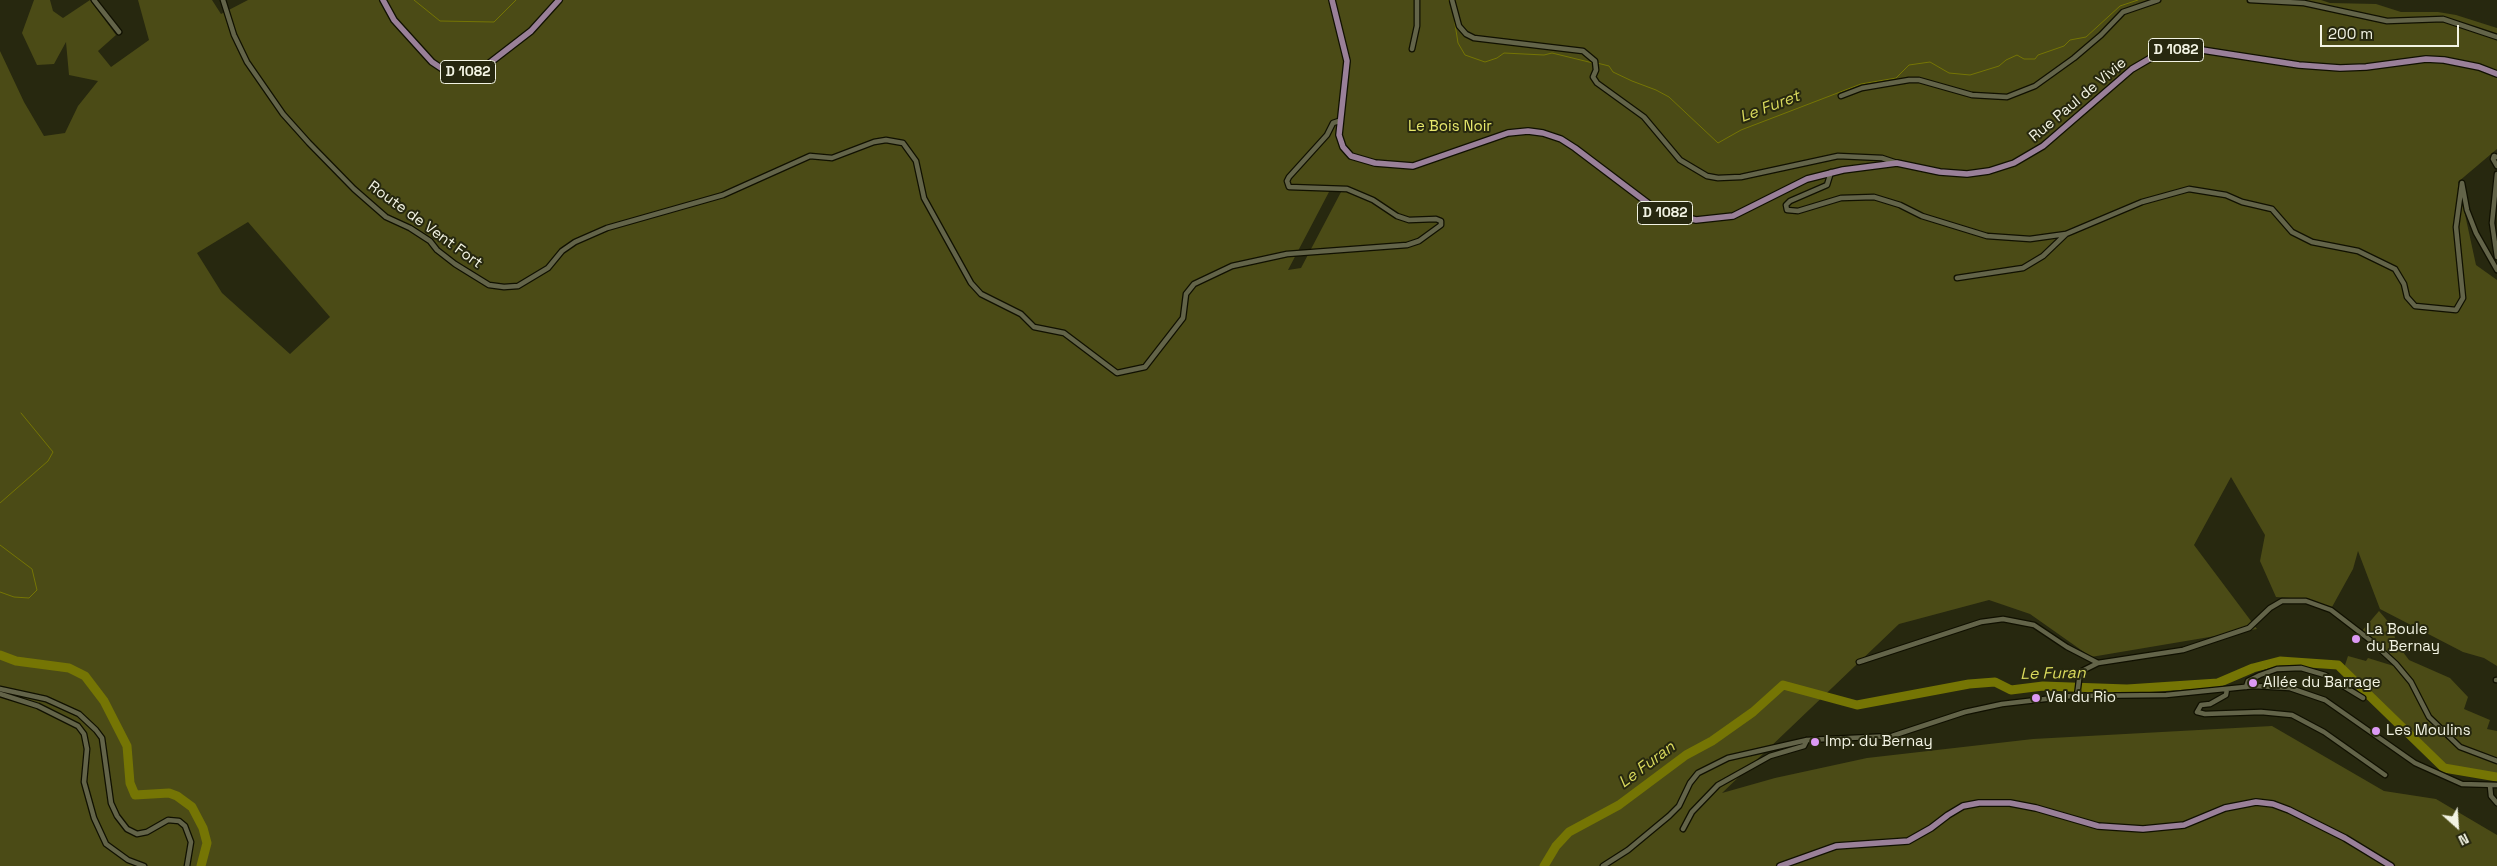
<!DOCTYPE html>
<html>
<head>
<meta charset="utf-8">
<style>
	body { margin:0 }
	#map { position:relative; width:2497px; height:866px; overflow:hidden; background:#27280f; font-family:"Space Grotesk",sans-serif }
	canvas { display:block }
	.north { position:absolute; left:2432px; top:801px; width:50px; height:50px; -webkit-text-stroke:4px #27280f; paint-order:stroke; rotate:154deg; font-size:14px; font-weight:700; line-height:20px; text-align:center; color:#f2f3e3 }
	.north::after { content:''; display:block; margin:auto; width:18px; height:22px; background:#f2f3e3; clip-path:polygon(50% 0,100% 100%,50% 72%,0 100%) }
	.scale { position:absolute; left:2320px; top:25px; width:139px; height:22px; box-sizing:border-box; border:2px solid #f2f3e3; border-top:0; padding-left:6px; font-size:15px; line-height:18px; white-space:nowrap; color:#f2f3e3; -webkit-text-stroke:4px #27280f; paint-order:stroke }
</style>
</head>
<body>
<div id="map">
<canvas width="2497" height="866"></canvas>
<div class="north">N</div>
<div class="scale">200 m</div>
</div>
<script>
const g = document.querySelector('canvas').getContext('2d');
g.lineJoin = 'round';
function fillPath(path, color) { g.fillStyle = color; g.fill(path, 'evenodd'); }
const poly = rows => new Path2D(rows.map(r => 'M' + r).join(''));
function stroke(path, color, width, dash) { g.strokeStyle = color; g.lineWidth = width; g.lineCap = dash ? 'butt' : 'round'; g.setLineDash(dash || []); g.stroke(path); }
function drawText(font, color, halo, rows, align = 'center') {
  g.font = font + ' "Space Grotesk",sans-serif'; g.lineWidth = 4; g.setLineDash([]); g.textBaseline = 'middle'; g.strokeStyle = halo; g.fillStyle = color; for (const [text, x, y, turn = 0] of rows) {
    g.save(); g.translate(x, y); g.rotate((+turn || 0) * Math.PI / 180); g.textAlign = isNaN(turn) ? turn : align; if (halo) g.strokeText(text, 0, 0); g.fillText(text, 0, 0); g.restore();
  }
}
const green = poly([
	[34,0,50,0,53,11,63,18,90,0,116,35,98,51,111,67,149,40,138,0,212,0,221,14,248,0,2321,0,2330,3,2376,4,2401,12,2438,12,2456,15,2497,28,2497,149,2458,182,2476,265,2497,280,2497,666,2484,658,2463,652,2380,609,2358,551,2353,569,2332,607,2304,599,2276,597,2260,561,2265,535,2231,477,2194,545,2257,629,2091,657,2030,614,1989,600,1899,624,1722,793,1775,778,1867,758,2033,739,2272,726,2384,791,2436,799,2497,835,2497,866,0,866,0,51,24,102,44,136,65,133,78,106,98,81,69,75,66,42,54,64,37,65,22,33],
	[1330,190,1341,192,1301,268,1288,270],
	[248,222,330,317,290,354,222,293,197,253],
	[2379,611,2391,625,2397,644,2409,660,2450,678,2468,697,2464,709,2490,720,2487,729,2497,731,2497,760,2462,745,2447,733,2430,715,2408,676,2386,651,2361,632],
	[2348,656,2366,661,2368,658,2397,667,2407,679,2430,721,2460,749,2497,764,2497,775,2443,765,2374,695,2359,683,2344,668]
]);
const stream = poly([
	[414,0,440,21,494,22,516,0],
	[1448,0,1452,5,1458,43,1465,55,1485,62,1497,58,1504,53,1544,55,1552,53,1593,63],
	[1597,63,1609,66,1613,72,1632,81,1656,90,1669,97,1718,143,1741,130,1861,84,1896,78,1909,65,1930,62,1949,73,1970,75,1999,66,2006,60,2017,55,2024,59,2035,59,2038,55,2064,46,2070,40,2086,37,2120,6,2138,0],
	[0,503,48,461,53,452,21,413],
	[0,545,32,569,37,590,29,598,14,597,0,592]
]);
const river = poly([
	[0,655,16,661,69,668,85,676,104,701,127,746,130,783,135,795,169,793,177,796,192,807,203,828,207,843,201,866],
	[1544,866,1556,846,1569,832,1619,805,1686,755,1712,741,1753,712,1783,685,1857,705,1969,684,1995,682,2011,690,2043,686,2127,689,2218,683,2253,668,2280,661,2338,665,2444,768,2497,777]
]);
const minor = poly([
	[94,0,119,32],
	[223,0,234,35,247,62,283,114,309,143,354,189,386,217,410,228,430,241,437,250,455,264,489,285,504,287,518,286,548,268,562,251,575,242,607,228,723,195,810,156,832,158,874,142,886,140,903,143,916,161,924,198,971,283,981,294,1021,314,1034,327,1064,333,1117,373,1145,367,1183,318,1186,294,1194,284,1232,266,1287,254,1407,245,1419,241,1441,225,1441,221,1436,219,1409,220,1397,216,1373,200,1347,189,1289,187,1287,181,1289,177,1327,135,1333,123,1339,121],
	[1452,0,1459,26,1466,34,1474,38,1583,51,1595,61,1596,70,1593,77,1597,83,1644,117,1680,160,1707,176,1718,178,1741,177,1838,156,1882,158,1897,163],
	[2250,0,2304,3,2387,21,2443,19,2497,37],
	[1412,49,1417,26,1417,0],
	[1841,96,1862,88,1909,80,1919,80,1972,95,2007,97,2035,86,2074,58,2101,35,2123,12,2158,0],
	[2497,157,2494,156,2493,159,2497,166],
	[1831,172,1827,185,1790,201,1786,205,1787,210,1798,211,1841,198,1874,197,1900,205,1922,216,1987,236,2030,239,2066,234],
	[2497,174,2492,223,2497,257],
	[1957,278,2023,268,2043,256,2066,234,2142,202,2189,189,2226,195,2242,202,2272,209,2292,232,2312,242,2358,251,2395,269,2404,284,2407,297,2415,306,2456,310,2463,298,2456,227,2462,183,2467,210,2476,233,2497,270],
	[1859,662,1981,622,2003,619,2034,625,2067,647,2098,663,2183,650,2249,628,2270,608,2282,601,2306,601,2331,610,2370,640,2396,664,2411,682,2429,717,2460,747,2497,761],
	[2496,680,2497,680],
	[2246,687,2248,681,2260,675,2277,669,2301,668,2325,675,2363,698],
	[0,689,46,699,79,714,96,730,102,738,111,803,117,816,127,829,137,834,147,832,168,820,179,821,185,826,191,842,187,866],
	[2227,689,2226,695,2210,704,2201,705,2197,712,2205,714,2261,712,2292,715,2324,732,2385,775],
	[0,694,38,706,78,726,84,734,87,749,84,782,94,818,106,844,128,860,144,866],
	[2077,696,2080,672,2098,663],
	[2490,786,2491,796,2497,803],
	[1683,829,1692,812,1718,785,1770,756,1804,746,1807,740],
	[1603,866,1628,850,1669,816,1679,806,1690,783,1698,773,1728,758,1807,740,1892,736,1965,712,2002,704,2071,696,2166,695,2254,686,2290,688,2325,700,2415,763,2462,784,2497,785]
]);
const major = poly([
	[383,0,394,20,432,62,444,70,457,73,472,71,487,65,531,31,559,0],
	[1332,0,1347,61,1339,135,1343,147,1351,156,1375,163,1413,166,1508,133,1528,131,1543,133,1561,139,1575,148,1653,207,1669,214,1696,220,1733,216,1807,179,1843,170,1897,163,1940,172,1967,174,1989,171,2014,163,2043,146,2132,69,2156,55,2171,51,2202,50,2299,65,2340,68,2366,67,2426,59,2444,60,2479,67,2497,74],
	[1780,866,1836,846,1908,841,1931,828,1948,815,1963,806,1979,803,2010,803,2036,808,2098,826,2143,829,2184,825,2225,808,2256,802,2273,804,2289,810,2345,838,2391,866]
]);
const markers = [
	[2356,639,5,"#dc99f4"],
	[2253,683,5,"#dc99f4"],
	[2036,698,5,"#dc99f4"],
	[2376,731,5,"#dc99f4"],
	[1815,742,5,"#dc99f4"]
];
const shields = [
	[2176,50,55],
	[468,72,55],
	[1665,213,55]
];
const shieldNames = [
	["D 1082",2176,50],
	["D 1082",468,72],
	["D 1082",1665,213]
];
const streetNames = [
	["Rue Paul de Vivie",2078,100,-40],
	["Route de Vent Fort",425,225,36]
];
const parkNames = [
	["Le Bois Noir",1450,127]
];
const poiNames = [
	["La Boule",2366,630],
	["du Bernay",2366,647],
	["Allée du Barrage",2263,683],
	["Val du Rio",2046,698],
	["Les Moulins",2386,731],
	["Imp. du Bernay",1825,742]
];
const waterNames = [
	["Le Furet",1770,107,-21],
	["Le Furan",2053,674,-1],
	["Le Furan",1647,765,-37]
];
fillPath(green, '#4b4b16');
stroke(stream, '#757504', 1);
stroke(river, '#757504', 9);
stroke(minor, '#101000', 7);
stroke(major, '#101000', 8);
stroke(minor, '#636449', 4.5);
stroke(major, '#9a8099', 5.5);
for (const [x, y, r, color] of markers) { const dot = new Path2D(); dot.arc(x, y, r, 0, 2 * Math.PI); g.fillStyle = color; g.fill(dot); stroke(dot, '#27280f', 2); }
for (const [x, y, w] of shields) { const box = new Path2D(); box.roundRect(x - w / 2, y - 11.5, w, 23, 4); g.fillStyle = '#27280f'; g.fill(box); stroke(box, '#f2f3e3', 1); }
drawText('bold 14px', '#f2f3e3', null, shieldNames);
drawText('15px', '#f2f3e3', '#27280f', streetNames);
drawText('15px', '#e7e86c', '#27280f', parkNames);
drawText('15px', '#f2f3e3', '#27280f', poiNames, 'left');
drawText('italic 16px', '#d9d95c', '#27280f', waterNames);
</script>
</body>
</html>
